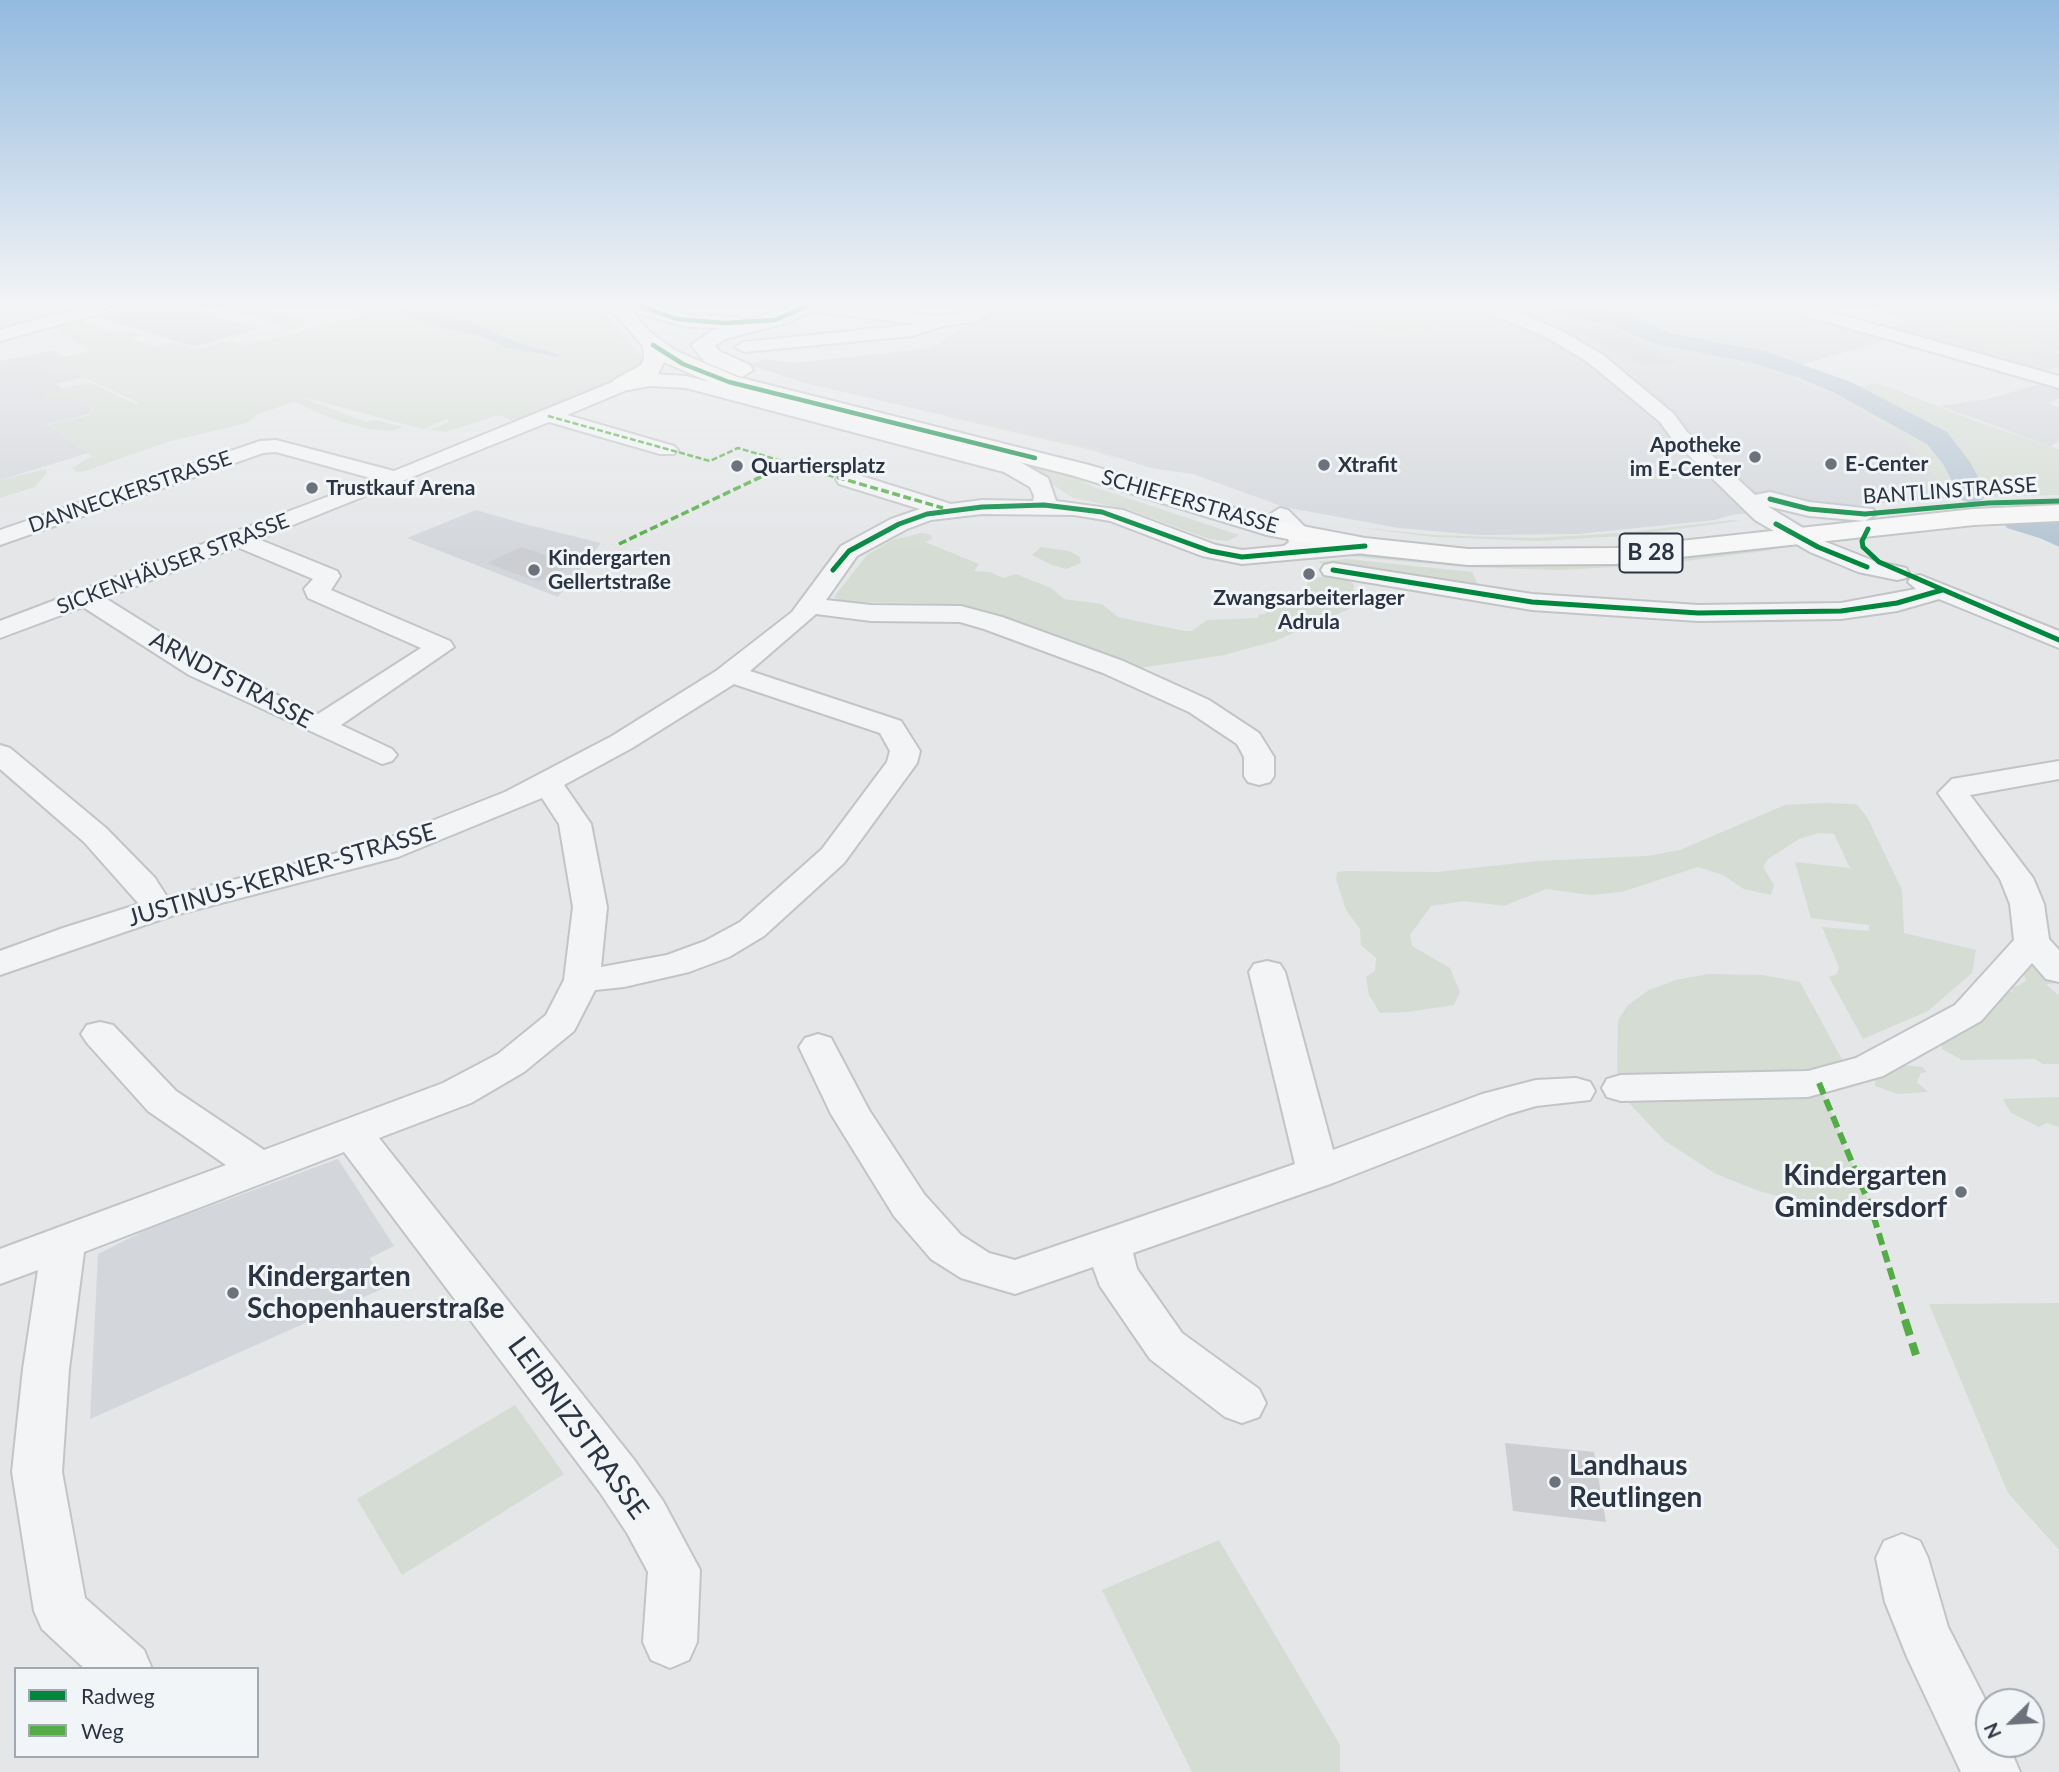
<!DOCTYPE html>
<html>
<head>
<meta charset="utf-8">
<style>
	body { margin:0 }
	#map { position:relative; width:2059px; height:1772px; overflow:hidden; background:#e4e6e8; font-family:Lato,sans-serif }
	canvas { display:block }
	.legend { position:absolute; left:14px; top:1667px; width:245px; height:91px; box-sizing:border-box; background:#f2f5f7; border:2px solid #a2a8af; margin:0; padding:9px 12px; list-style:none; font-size:21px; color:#2b3442 }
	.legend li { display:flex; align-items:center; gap:14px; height:35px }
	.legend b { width:35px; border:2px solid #a2a8af }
	.north { position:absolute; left:1975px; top:1688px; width:70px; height:70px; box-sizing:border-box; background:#f2f5f7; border:2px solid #a2a8af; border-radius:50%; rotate:246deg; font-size:19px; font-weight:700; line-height:28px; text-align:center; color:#2b3442 }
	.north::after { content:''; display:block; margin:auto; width:24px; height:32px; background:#6c727c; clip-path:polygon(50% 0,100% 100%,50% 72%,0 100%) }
</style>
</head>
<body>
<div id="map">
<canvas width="2059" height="1772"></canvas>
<ul class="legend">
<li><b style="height:9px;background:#00873e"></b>Radweg</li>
<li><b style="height:9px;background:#54ac46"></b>Weg</li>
</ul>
<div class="north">N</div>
</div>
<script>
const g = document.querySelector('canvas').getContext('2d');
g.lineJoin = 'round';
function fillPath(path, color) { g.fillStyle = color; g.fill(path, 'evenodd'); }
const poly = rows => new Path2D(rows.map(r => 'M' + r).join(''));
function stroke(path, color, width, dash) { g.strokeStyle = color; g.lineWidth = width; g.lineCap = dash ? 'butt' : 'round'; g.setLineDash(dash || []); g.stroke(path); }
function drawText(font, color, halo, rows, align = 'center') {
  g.font = font + ' Lato,sans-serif'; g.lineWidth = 6; g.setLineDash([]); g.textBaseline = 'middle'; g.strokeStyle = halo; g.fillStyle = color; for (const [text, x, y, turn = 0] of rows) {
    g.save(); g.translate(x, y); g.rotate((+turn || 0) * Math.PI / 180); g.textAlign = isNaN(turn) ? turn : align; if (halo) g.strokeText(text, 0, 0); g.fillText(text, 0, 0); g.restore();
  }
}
const built = poly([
	[0,305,102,305,0,332],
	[1000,305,1195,305,1193,307,1424,338,1453,305,1552,305,1617,321,1663,339,1756,357,1804,372,1791,374,1813,389,1831,392,1906,437,1950,498,1844,506,1827,504,1732,515,1715,520,1578,534,1478,535,1399,528,1284,507,1193,474,1151,468,1097,451,805,383,749,365,766,359,794,363,930,348],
	[1556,305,1788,305,1872,330,1912,323,1864,305,2045,305,2059,309,2059,351,2054,352,2059,354,2059,368,2028,373,1896,337,1794,367,1759,356,1666,338,1621,320],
	[53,350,94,375,56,384,91,408,90,414,47,424,88,453,0,480,0,361],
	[2043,383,2059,387,2059,399,2047,403,2059,407,2059,442,2050,446,1940,406,1988,399],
	[476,510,521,523,601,543,558,597,407,538],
	[338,1159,394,1246,370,1258,384,1288,90,1419,98,1254,148,1229]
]);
const green = poly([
	[206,305,250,305,280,315,298,317,307,323,302,328,278,332,283,325],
	[347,305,596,305,641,355,642,364,618,380,524,419,510,420,499,415,445,432,429,430,449,422,448,419,422,429,299,396,366,422,375,420,404,427,391,431,369,429,338,421,294,402,258,414,247,423,167,442,85,471,77,472,72,468,92,456,48,424,90,415,92,408,67,399,43,399,45,394,66,387,91,383,136,404,139,403,77,374,49,372,41,366,68,361,64,357,90,351,51,325,84,315,83,322,115,333,132,330,143,334,132,339,154,346,178,343,193,348,207,347,231,340,244,345,364,316],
	[1195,305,1453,305,1424,338,1192,307],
	[1871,305,1882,305,2038,361,2030,362],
	[1978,315,2051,341,2009,348,1937,321],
	[1808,372,1849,388,1878,383,1984,424,2059,449,2059,495,1950,498,1906,437,1831,392,1813,389,1790,373],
	[952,415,1097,449,1121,461,1095,451,948,417],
	[1038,465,1067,473,1094,487,1239,535,1228,541,1209,539,1127,509,1073,498,1029,469],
	[46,469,47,473,35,487,0,498,0,480],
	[1732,520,1740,521,1624,536,1537,541,1434,537,1346,526,1434,535,1535,538,1621,533],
	[922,533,931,535,932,539,925,542,979,564,974,571,990,572,1003,578,1016,574,1051,588,1064,599,1102,604,1118,617,1184,631,1192,631,1207,620,1258,618,1258,615,1267,613,1264,607,1312,603,1316,601,1307,585,1309,580,1319,577,1344,578,1354,584,1352,608,1275,641,1224,655,1134,669,1040,630,983,612,923,603,842,602,834,597,867,555,892,540],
	[1041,547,1069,551,1080,557,1081,563,1066,569,1052,565,1032,555],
	[1769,548,1773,550,1653,565,1559,570,1463,567,1349,556,1349,553,1462,564,1556,566,1651,562],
	[1347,559,1472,572,1481,592,1316,562],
	[1824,803,1856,804,1867,817,1902,890,1904,933,1976,950,1972,973,1928,1011,1863,1039,1829,977,1837,974,1839,967,1822,927,1869,931,1869,925,1811,918,1795,862,1850,868,1834,834,1818,833,1799,839,1768,859,1763,867,1774,885,1771,895,1744,889,1723,875,1698,867,1622,892,1591,895,1546,889,1504,906,1464,901,1431,906,1410,935,1412,946,1450,968,1460,992,1454,1005,1407,1012,1380,1013,1369,995,1366,977,1375,971,1376,958,1361,945,1360,929,1346,910,1336,879,1337,872,1347,871,1437,872,1537,861,1647,856,1680,850,1785,805],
	[2028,959,2059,979,2059,983,2046,984,2059,996,2059,1064,2043,1064,2035,1059,1962,1060,1942,1049,1942,1041,2005,991,2013,992,2011,987,2020,985,2026,980,2023,973],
	[1708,974,1762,975,1800,982,1844,1063,1819,1083,1871,1208,1827,1207,1804,1203,1759,1191,1716,1174,1665,1141,1629,1103,1617,1079,1618,1020,1628,1005,1649,990,1676,980],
	[1901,1065,1923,1067,1927,1072,1921,1073,1917,1082,1928,1092,1897,1094,1875,1086,1875,1080],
	[2059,1097,2059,1127,2047,1123,2039,1127,2011,1113,2003,1099],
	[2059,1303,2059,1550,2008,1493,1929,1304],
	[515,1405,564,1474,402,1575,357,1499],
	[1219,1540,1340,1745,1340,1772,1192,1772,1102,1590]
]);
const water = poly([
	[403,309,470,322,516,342,560,355,557,357,506,347,478,335,444,328,400,313]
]);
const stream = poly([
	[2059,525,2036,528,2035,533,2059,544]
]);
const river = poly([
	[1543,305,1581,305,1628,316,1670,333,1767,352,1851,382,1947,432,1970,462,1987,494,1982,500,1972,503,1962,500,1943,464,1927,444,1833,392,1798,377,1753,363,1656,344,1612,326,1546,310,1543,305],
	[2018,513,2059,525,2059,544,2007,528,2003,522,2007,516,2018,513]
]);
const building = poly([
	[141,305,178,305,258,329,194,347,98,317],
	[1606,325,1677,362,1642,366,1572,329],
	[522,547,573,565,538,582,487,563],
	[1505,1443,1594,1452,1606,1522,1513,1511]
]);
const minor = poly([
	[93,305,120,305,117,309,0,341,0,330,93,305],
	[801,305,843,305,938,316,965,313,982,305,1004,305,975,322,943,326,912,336,744,352,735,347,744,342,918,324,809,311,803,310,801,305],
	[1477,305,1499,305,1560,330,1603,355,1674,414,1687,432,1755,495,1770,492,1809,502,1873,509,1876,514,1865,521,1809,516,1767,506,1826,542,1874,561,1906,568,1909,573,1906,578,1897,580,1858,572,1810,552,1755,520,1673,440,1660,422,1589,363,1548,338,1479,309,1477,305],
	[1779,305,1806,305,2059,376,2059,388,1782,309,1779,305],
	[651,374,686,376,1020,462,1048,478,1056,501,1123,510,1216,545,1242,550,1284,546,1289,542,1287,535,1269,515,1280,508,1288,510,1306,528,1314,543,1365,539,1373,541,1377,546,1373,551,1365,553,1242,564,1202,556,1110,521,1074,515,982,514,931,520,907,529,857,556,826,600,871,605,961,606,1002,617,1123,661,1209,700,1259,733,1274,757,1274,776,1270,782,1259,785,1248,782,1244,776,1244,757,1237,744,1189,712,1103,673,984,629,960,622,871,621,816,614,750,671,901,721,920,751,917,763,844,863,764,936,729,957,689,972,624,987,595,990,574,1031,524,1072,471,1103,379,1138,635,1461,663,1501,700,1570,697,1642,689,1660,670,1668,651,1660,643,1642,648,1572,627,1533,599,1491,344,1152,84,1252,69,1369,62,1472,85,1598,144,1650,152,1669,85,1669,42,1629,34,1611,12,1472,23,1369,38,1270,0,1284,0,1249,226,1165,148,1111,87,1043,81,1034,87,1025,100,1022,113,1025,176,1091,264,1150,443,1083,498,1054,546,1015,564,980,573,907,559,824,542,798,398,857,171,916,0,975,0,951,63,928,139,904,84,842,0,769,0,745,10,748,106,828,155,878,167,897,376,843,505,792,612,736,716,671,792,612,841,546,891,519,920,509,839,484,836,479,839,474,855,474,951,504,982,500,1033,501,1034,496,1030,487,1004,472,686,388,651,386,627,390,567,415,674,446,678,450,674,454,660,454,549,422,258,539,337,571,340,576,331,590,450,641,454,647,341,725,392,749,397,755,392,761,382,764,189,675,83,607,0,638,0,621,374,479,276,452,263,453,0,545,0,530,260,441,276,440,394,471,615,381,651,374],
	[237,547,313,579,304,589,308,598,421,648,318,714,209,663,105,598,237,547],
	[734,684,880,733,890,751,887,762,822,849,740,922,705,941,667,955,601,967,607,907,591,824,564,785,632,748,734,684],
	[1333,563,1532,594,1698,605,1841,603,1916,589,1908,582,1911,577,1920,575,2059,631,2059,648,1939,599,1897,611,1841,619,1698,621,1532,610,1324,575,1321,570,1324,565,1333,563],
	[2059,761,2059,779,1970,795,2033,878,2044,904,2049,939,2059,950,2059,982,2046,979,2032,963,1981,1021,1883,1076,1808,1097,1621,1101,1607,1097,1602,1088,1607,1079,1621,1075,1808,1071,1856,1058,1955,1005,2014,940,2010,904,2000,879,1938,793,1952,779,2059,761],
	[1267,961,1280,964,1285,972,1333,1150,1482,1094,1536,1080,1576,1078,1590,1082,1595,1091,1590,1100,1536,1106,1509,1114,1333,1183,1133,1253,1137,1269,1182,1333,1259,1389,1266,1403,1259,1417,1242,1423,1225,1417,1150,1359,1100,1286,1093,1267,1015,1294,961,1278,931,1259,894,1216,831,1114,799,1047,805,1038,818,1034,831,1038,869,1110,924,1194,961,1235,989,1253,1015,1260,1295,1164,1249,972,1254,964,1267,961],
	[1902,1534,1920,1541,1928,1558,1948,1627,1989,1707,1989,1744,2008,1744,2020,1772,1961,1772,1907,1657,1885,1602,1876,1558,1884,1541,1902,1534]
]);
const major = poly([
	[607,305,653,305,688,315,738,317,747,321,795,305,820,305,790,322,725,339,715,346,721,352,750,365,753,370,742,377,705,362,691,345,711,331,719,328,687,327,633,312,649,331,674,350,737,377,1089,465,1281,522,1365,538,1468,549,1616,548,1974,509,2059,505,2059,521,1974,525,1616,564,1468,565,1365,554,1267,535,1071,475,721,387,664,362,658,374,630,390,614,390,611,385,614,380,641,365,644,359,643,346,607,305]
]);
const quietFar3 = poly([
	[102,310,120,305],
	[548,416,710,461,738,448,832,476],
	[764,476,790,463]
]);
const quietFar2 = poly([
	[826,474,943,508],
	[619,544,767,474]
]);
const quietFar1 = poly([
	[1819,1083,1871,1208,1906,1322]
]);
const quiet = poly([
	[1905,1320,1916,1355]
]);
const cyclewayFar1 = poly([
	[638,305,677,319,725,323,775,320,810,305],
	[653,345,683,364,729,382,1035,458]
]);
const cycleway = poly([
	[1770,499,1809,509,1865,514,1988,503,2059,501],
	[1776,524,1818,547,1867,567],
	[1868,529,1862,541,1863,547,1879,562,2059,640],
	[833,570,849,551,899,524,927,514,982,507,1044,505,1102,512,1210,551,1242,557,1365,546],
	[1333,570,1532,602,1698,613,1841,611,1897,603,1942,590]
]);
const markers = [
	[1755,457,7,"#6c727c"],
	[1831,464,7,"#6c727c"],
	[1324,465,7,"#6c727c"],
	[737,466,7,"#6c727c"],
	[312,488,7,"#6c727c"],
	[534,570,7,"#6c727c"],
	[1309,574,7,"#6c727c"],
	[1961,1192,7,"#6c727c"],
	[233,1293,7,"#6c727c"],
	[1555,1482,7,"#6c727c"]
];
const farPoinames = [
	["Apotheke",1741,445,"right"],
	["im E-Center",1741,469,"right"],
	["E-Center",1845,464],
	["Xtrafit",1338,465],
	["Quartiersplatz",751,466],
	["Trustkauf Arena",326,488],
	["Kindergarten",548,558],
	["Gellertstraße",548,582],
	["Zwangsarbeiterlager",1309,598,"center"],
	["Adrula",1309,622,"center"]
];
const farStreetnames = [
	["BANTLINSTRASSE",1950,491,-4],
	["DANNECKERSTRASSE",130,492,-19],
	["SCHIEFERSTRASSE",1190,502,16],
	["SICKENHÄUSER STRASSE",173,564,-21]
];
const shields = [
	[1651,553,63]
];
const shieldNames = [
	["B 28",1651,553]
];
const streetNames = [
	["ARNDTSTRASSE",231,680,28],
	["JUSTINUS-KERNER-STRASSE",282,875,-16]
];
const nearPoinames = [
	["Kindergarten",1947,1176,"right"],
	["Gmindersdorf",1947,1208,"right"],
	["Kindergarten",247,1277],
	["Schopenhauerstraße",247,1309],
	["Landhaus",1569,1466],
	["Reutlingen",1569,1498]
];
const nearStreetnames = [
	["LEIBNIZSTRASSE",578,1428,54]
];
fillPath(built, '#d3d6db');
fillPath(green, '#d5dcd4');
fillPath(water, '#b4c4d2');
stroke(stream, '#b4c4d2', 5);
fillPath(river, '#b4c4d2');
fillPath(building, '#ccced1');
stroke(minor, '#c2c4c6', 4);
stroke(major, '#c0c3c6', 4);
fillPath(minor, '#f3f4f5');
fillPath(major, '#f7f7f7');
stroke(quietFar3, '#54ac46', 2.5, [6, 2.5]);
stroke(quietFar2, '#54ac46', 3.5, [8, 3.5]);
stroke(quietFar1, '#54ac46', 6, [12, 6]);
stroke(quiet, '#54ac46', 8, [16, 8]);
stroke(cyclewayFar1, '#00873e', 4.5);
stroke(cycleway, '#00873e', 5);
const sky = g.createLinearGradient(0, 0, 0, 553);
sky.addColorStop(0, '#93badf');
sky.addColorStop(0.55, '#f3f4f5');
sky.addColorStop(1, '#f3f4f500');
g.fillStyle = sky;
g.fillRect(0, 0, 2059, 553);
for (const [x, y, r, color] of markers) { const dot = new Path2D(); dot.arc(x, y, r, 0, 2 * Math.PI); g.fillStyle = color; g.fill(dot); stroke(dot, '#f2f5f7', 2.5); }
drawText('bold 21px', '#2b3442', '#f2f5f7', farPoinames, 'left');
drawText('21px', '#2b3442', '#f2f5f7', farStreetnames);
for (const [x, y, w] of shields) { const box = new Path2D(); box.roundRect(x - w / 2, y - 19.5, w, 39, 5); g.fillStyle = '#f2f5f7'; g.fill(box); stroke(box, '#2b3442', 2); }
drawText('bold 23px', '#2b3442', null, shieldNames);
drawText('24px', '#2b3442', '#f2f5f7', streetNames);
drawText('bold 28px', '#2b3442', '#f2f5f7', nearPoinames, 'left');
drawText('28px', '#2b3442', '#f2f5f7', nearStreetnames);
</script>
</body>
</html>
